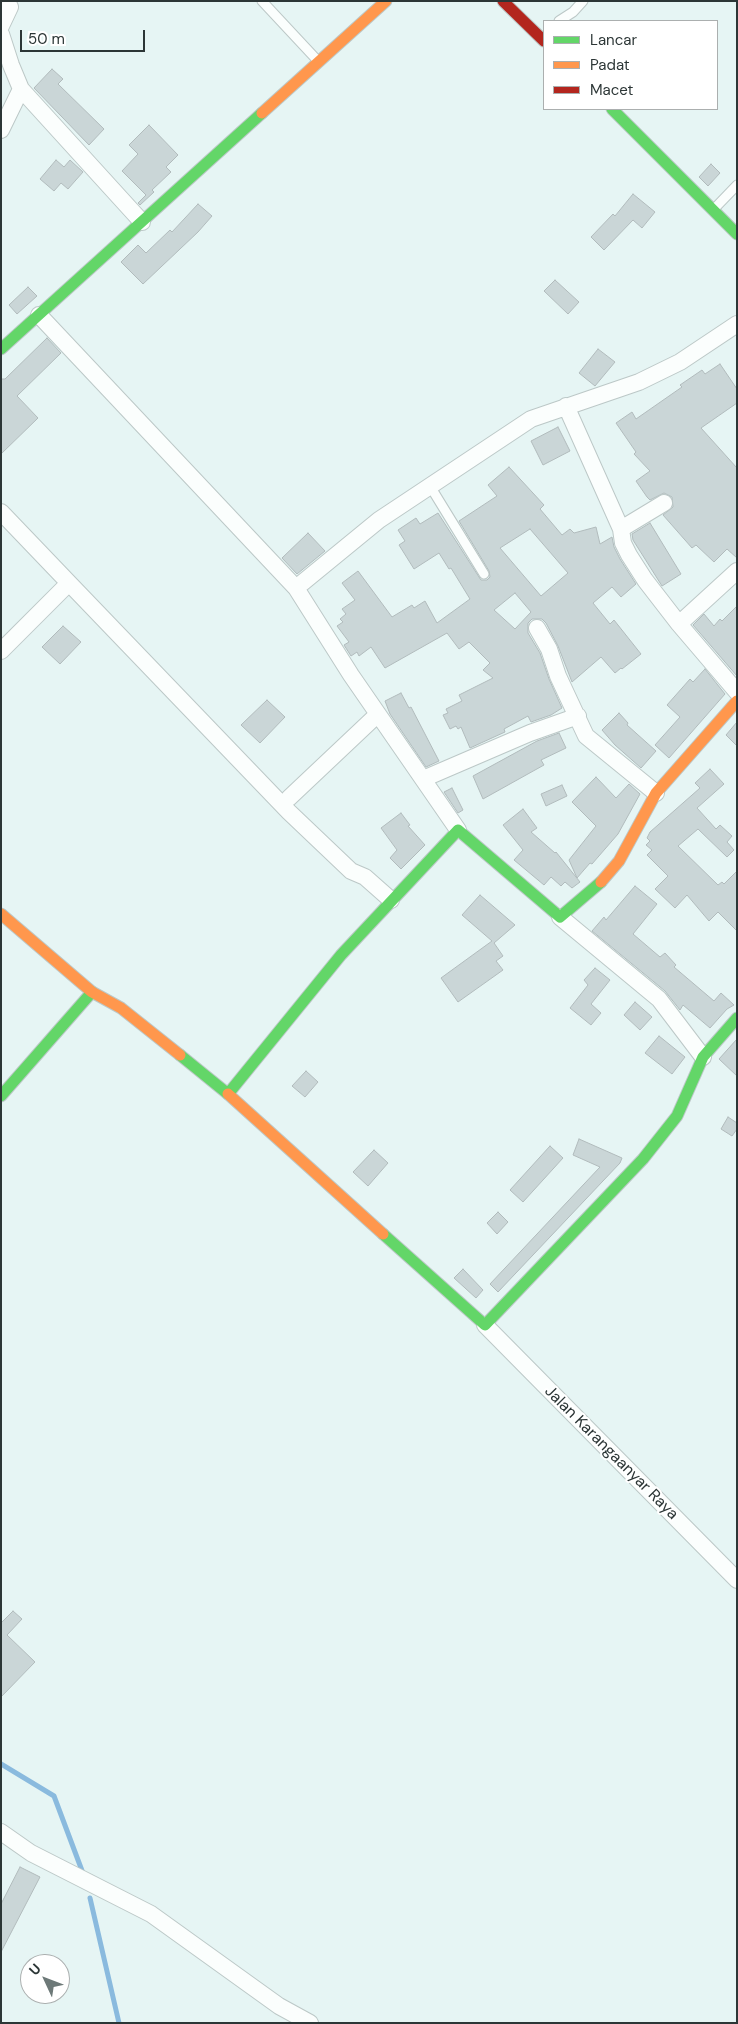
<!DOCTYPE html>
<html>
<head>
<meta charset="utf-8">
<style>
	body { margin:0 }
	#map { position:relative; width:738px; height:2024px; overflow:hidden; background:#e6f5f4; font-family:"DM Sans",sans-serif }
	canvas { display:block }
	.frame { position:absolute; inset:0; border:2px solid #2c3636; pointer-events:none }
	.legend { position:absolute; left:543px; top:20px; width:175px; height:90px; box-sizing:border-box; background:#fff; border:1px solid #abafaf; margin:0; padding:6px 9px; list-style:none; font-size:15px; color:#2c3636 }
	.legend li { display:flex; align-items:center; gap:10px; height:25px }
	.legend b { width:25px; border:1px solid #abafaf }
	.north { position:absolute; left:20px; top:1954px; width:50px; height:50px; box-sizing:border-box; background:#fff; border:1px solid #abafaf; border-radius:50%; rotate:313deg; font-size:14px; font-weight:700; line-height:20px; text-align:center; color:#2c3636 }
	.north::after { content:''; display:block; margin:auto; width:18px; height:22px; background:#6d7978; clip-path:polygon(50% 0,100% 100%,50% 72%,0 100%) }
	.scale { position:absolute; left:20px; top:30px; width:125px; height:22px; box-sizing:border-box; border:2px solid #2c3636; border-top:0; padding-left:6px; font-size:15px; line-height:18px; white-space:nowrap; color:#2c3636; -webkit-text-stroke:4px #fff; paint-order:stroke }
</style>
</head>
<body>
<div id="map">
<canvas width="738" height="2024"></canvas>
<div class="frame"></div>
<ul class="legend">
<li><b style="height:6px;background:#63d668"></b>Lancar</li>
<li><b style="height:6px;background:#ff974d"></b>Padat</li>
<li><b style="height:6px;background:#b3261e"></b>Macet</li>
</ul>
<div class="north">U</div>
<div class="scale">50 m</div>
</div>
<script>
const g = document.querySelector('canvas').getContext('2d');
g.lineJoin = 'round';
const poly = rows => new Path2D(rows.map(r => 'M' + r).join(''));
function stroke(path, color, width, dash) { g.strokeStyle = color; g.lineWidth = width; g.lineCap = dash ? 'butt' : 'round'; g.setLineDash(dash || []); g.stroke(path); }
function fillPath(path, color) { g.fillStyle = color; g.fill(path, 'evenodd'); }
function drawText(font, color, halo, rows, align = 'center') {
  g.font = font + ' "DM Sans",sans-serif'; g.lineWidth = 4; g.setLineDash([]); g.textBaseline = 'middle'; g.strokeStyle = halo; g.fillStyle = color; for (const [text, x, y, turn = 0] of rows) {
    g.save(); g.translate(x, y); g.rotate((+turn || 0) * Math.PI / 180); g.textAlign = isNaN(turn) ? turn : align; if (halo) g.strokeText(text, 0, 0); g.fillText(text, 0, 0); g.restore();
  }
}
const stream = poly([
	[1,1764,54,1796,84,1876],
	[90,1898,119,2023]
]);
const building = poly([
	[52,69,63,79,58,84,104,129,89,145,34,88,52,69],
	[149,125,178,155,166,167,171,172,152,190,154,192,140,205,138,203,146,195,122,171,138,154,129,145,149,125],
	[56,160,64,167,70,160,83,172,68,189,61,183,54,191,40,179,56,160],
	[711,164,720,173,708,186,699,177,711,164],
	[633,194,655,212,642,228,633,220,604,250,591,237,613,214,615,216,633,194],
	[198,204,212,216,198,232,143,284,121,262,138,245,146,253,170,230,172,232,198,204],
	[555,280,579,302,568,314,544,291,555,280],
	[28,287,37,296,17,314,9,305,28,287],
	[47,338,61,353,17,396,38,418,1,454,1,379,5,379,47,338],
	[598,349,615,362,595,386,579,373,598,349],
	[720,364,737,389,737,403,701,428,737,468,737,558,727,549,714,562,696,545,692,548,663,515,673,507,672,497,664,493,650,500,647,497,636,481,650,471,634,454,636,452,616,423,632,412,636,419,682,387,680,385,702,370,705,374,720,364],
	[558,427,570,451,543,465,531,441,558,427],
	[509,467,544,505,540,509,562,535,570,529,574,533,596,527,600,544,612,537,614,547,620,559,636,584,621,597,612,587,593,603,610,624,614,620,641,654,622,669,621,668,615,673,601,657,572,682,558,646,546,623,542,619,532,619,528,623,528,633,540,653,549,679,562,708,551,715,531,722,528,716,504,729,505,732,470,748,461,727,458,729,456,726,450,729,443,715,448,713,446,709,462,701,459,695,493,678,483,670,490,663,469,642,459,649,447,633,385,668,371,647,359,656,357,652,351,656,344,645,349,642,337,626,343,622,340,619,346,614,342,609,355,600,342,583,358,571,392,617,412,605,414,608,425,601,437,623,470,599,451,568,449,569,439,553,414,569,399,545,405,541,398,530,416,518,420,524,438,513,479,577,481,580,487,580,490,577,489,571,459,521,497,496,488,485,509,467],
	[530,529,568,573,541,596,500,548,530,529],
	[515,593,531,612,515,629,494,610,515,593],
	[650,523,681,574,662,586,633,540,632,534,650,523],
	[308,533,325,551,297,574,282,558,308,533],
	[737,606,737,676,693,625,704,614,714,626,720,619,722,621,737,606],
	[63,626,81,642,60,664,42,647,63,626],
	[705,669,725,694,669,758,655,745,680,717,667,705,690,679,693,682,705,669],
	[401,693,409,708,411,707,439,761,426,767,390,714,385,701,401,693],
	[267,700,285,717,260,743,241,725,267,700],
	[619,713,628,723,627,725,656,751,641,768,615,745,602,730,619,713],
	[737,722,737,746,726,735,737,722],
	[559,733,566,748,541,760,544,765,483,799,473,776,537,741,559,733],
	[710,769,724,784,697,808,716,829,720,825,732,836,727,842,734,850,727,857,698,829,678,846,718,885,722,882,724,884,737,871,737,931,718,912,709,921,687,895,675,908,655,889,668,876,647,855,652,850,646,845,650,841,647,838,650,832,700,788,695,783,710,769],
	[596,777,616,798,629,784,640,794,618,834,592,864,590,863,577,878,569,860,596,826,572,802,596,777],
	[562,785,567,796,546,806,541,794,562,785],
	[452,788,463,810,458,813,444,792,452,788],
	[523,809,537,828,531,832,555,853,556,852,580,882,572,888,565,882,561,886,551,877,544,885,514,860,523,850,503,825,523,809],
	[401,813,410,825,408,826,425,845,401,869,390,858,397,850,381,828,401,813],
	[635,886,657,904,633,934,660,957,665,953,676,965,674,967,714,1001,721,993,734,1005,727,1009,710,1028,683,1005,680,1010,665,991,592,931,604,917,606,920,635,886],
	[480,895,515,925,494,943,503,956,496,961,503,970,458,1002,441,978,492,941,462,915,480,895],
	[595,968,610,980,591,1004,601,1013,591,1025,570,1008,588,985,584,980,595,968],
	[635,1002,652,1017,640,1030,624,1015,635,1002],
	[659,1036,685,1057,672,1074,645,1053,659,1036],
	[737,1039,737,1076,719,1059,737,1039],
	[306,1071,318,1082,305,1097,292,1086,306,1071],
	[728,1117,737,1123,737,1129,732,1136,721,1129,728,1117],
	[579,1139,622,1158,620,1163,498,1292,490,1284,600,1167,573,1155,579,1139],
	[550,1146,563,1158,523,1202,510,1190,550,1146],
	[374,1150,388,1163,368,1186,353,1172,374,1150],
	[498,1212,508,1222,497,1234,487,1223,498,1212],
	[463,1269,483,1290,476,1298,454,1278,463,1269],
	[13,1611,22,1619,7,1635,35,1662,1,1697,1,1623,13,1611],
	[20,1867,40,1877,1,1952,1,1904,20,1867]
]);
const lane = poly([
	[262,1,318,61],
	[559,21,573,12,583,1],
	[713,210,737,185],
	[430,486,484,574]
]);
const street = poly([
	[1,26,10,7,7,1],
	[1,34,11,65,21,89,142,222],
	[1,130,21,89],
	[39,315,296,588,351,675,458,830],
	[566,406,621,529,623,543,629,555,645,580,679,624,737,692],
	[1,512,69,583,1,651],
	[621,529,664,503],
	[69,583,289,812,351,871,365,877,391,900],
	[296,588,379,520,531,419,639,382,680,362,737,324],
	[679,624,737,571],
	[537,628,549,649,558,676,586,736,656,793],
	[423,779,530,733,578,716],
	[289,798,378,714],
	[560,917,659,999,703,1057],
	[485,1325,737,1580],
	[1,1832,31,1853,151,1914,279,2006,310,2023]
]);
const fast = poly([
	[612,109,737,234],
	[1,349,262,113],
	[180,1055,228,1094,341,955,458,830,560,917,601,882],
	[1,1096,92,992],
	[383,1234,485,1325,643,1159,677,1116,703,1057,737,1018]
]);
const slow = poly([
	[262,113,386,1],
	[601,882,619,861,656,793,737,701],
	[1,914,92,992,121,1008,180,1055],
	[228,1094,383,1234]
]);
const jam = poly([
	[503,1,544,41]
]);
const streetNames = [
	["Jalan Karangaanyar Raya",611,1453,45]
];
stroke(stream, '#8abade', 5);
fillPath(building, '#cad6d7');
stroke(building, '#b1bbbc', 1);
stroke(lane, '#bcc8c7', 11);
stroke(street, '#bcc8c7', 18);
stroke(fast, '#bcc8c7', 13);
stroke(slow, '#bcc8c7', 13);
stroke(jam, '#bcc8c7', 13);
stroke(lane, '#fbfefd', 9);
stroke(street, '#fbfefd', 16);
stroke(fast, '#63d668', 11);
stroke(slow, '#ff974d', 11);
stroke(jam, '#b3261e', 11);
drawText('16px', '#2c3636', '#fff', streetNames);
</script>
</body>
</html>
